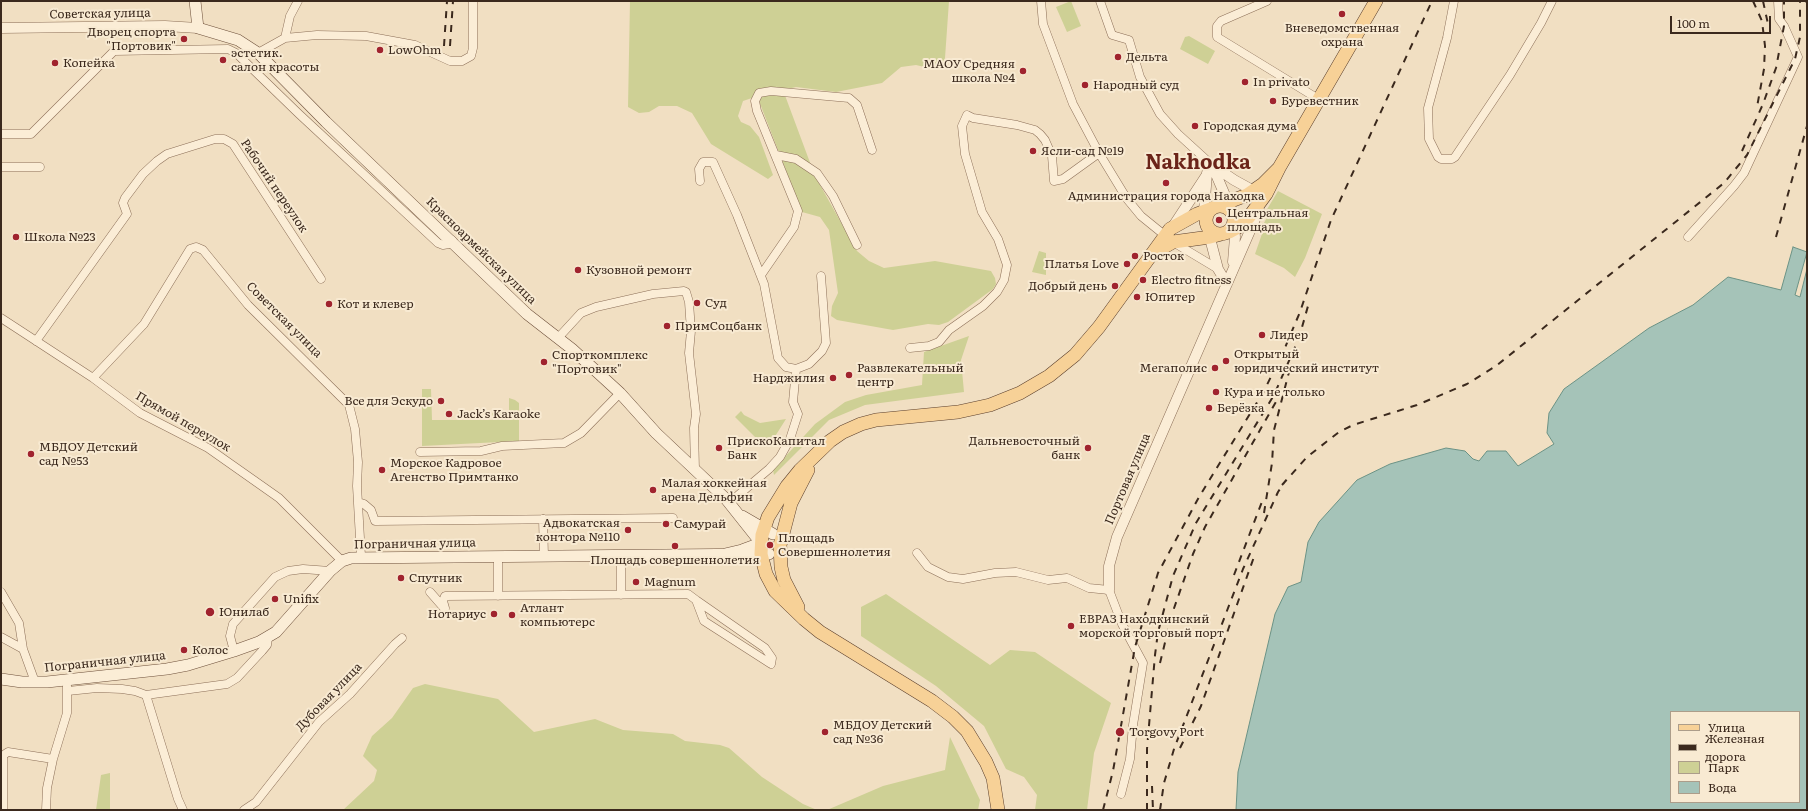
<!DOCTYPE html>
<html>
<head>
<meta charset="utf-8">
<style>
	body { margin:0 }
	#map { position:relative; width:1808px; height:811px; overflow:hidden; background:#f1dfc2; font-family:Literata,serif }
	canvas { display:block }
	.frame { position:absolute; inset:0; border:2px solid #3b291d; pointer-events:none }
	.legend { position:absolute; left:1670px; top:711px; width:130px; height:92px; box-sizing:border-box; background:#f8ead2; border:1px solid #ac9d8a; margin:0; padding:5px 7px; list-style:none; font-size:12px; color:#3b291d }
	.legend li { display:flex; align-items:center; gap:8px; height:20px }
	.legend b { width:20px; border:1px solid #ac9d8a }
	.scale { position:absolute; left:1670px; top:16px; width:101px; height:18px; box-sizing:border-box; border:2px solid #3b291d; border-top:0; padding-left:5px; font-size:12px; line-height:14px; white-space:nowrap; color:#3b291d; -webkit-text-stroke:3px #f8ead2; paint-order:stroke }
</style>
</head>
<body>
<div id="map">
<canvas width="1808" height="811"></canvas>
<div class="frame"></div>
<ul class="legend">
<li><b style="height:5px;background:#f7d197"></b>Улица</li>
<li><b style="height:5px;background:#3b291d"></b>Железная дорога</li>
<li><b style="height:11px;background:#ced095"></b>Парк</li>
<li><b style="height:11px;background:#a5c3b8"></b>Вода</li>
</ul>
<div class="scale">100 m</div>
</div>
<script>
const c = document.querySelector('canvas').getContext('2d');
c.lineJoin = 'round';
function fill(path, color) { c.fillStyle = color; c.fill(path, 'evenodd'); }
const shape = rows => new Path2D(rows.map(r => 'M' + r).join(''));
function stroke(path, color, width, dash) { c.strokeStyle = color; c.lineWidth = width; c.lineCap = dash ? 'butt' : 'round'; c.setLineDash(dash || []); c.stroke(path); }
function drawText(font, color, halo, rows, align = 'center') {
  c.font = font + ' Literata,serif'; c.lineWidth = 4; c.setLineDash([]); c.textBaseline = 'middle'; c.strokeStyle = halo; c.fillStyle = color; for (const [text, x, y, turn = 0] of rows) {
    c.save(); c.translate(x, y); c.rotate((+turn || 0) * Math.PI / 180); c.textAlign = isNaN(turn) ? turn : align; if (halo) c.strokeText(text, 0, 0); c.fillText(text, 0, 0); c.restore();
  }
}
fill(shape([
	[630,1,949,1,945,58,941,66,933,69,916,65,901,67,882,83,836,92,796,87,783,90,815,176,857,251,869,261,884,268,935,261,991,271,995,278,996,284,993,289,948,322,939,325,928,324,893,330,837,320,831,316,832,306,838,293,829,230,820,217,802,212,759,101,752,98,743,101,738,116,741,122,750,126,759,137,773,175,768,179,711,144,692,113,677,106,659,106,649,112,639,113,628,107],
	[1071,1,1081,26,1067,32,1056,7],
	[1189,36,1215,51,1208,64,1180,49,1185,37],
	[1278,191,1322,214,1305,258,1295,277,1284,268,1255,254,1263,231,1262,223,1264,223,1269,213,1266,211],
	[1039,251,1046,253,1046,275,1032,272],
	[969,336,961,360,964,392,865,405,829,420,774,475,773,470,815,424,845,402,866,395,922,385,924,352],
	[422,389,431,389,432,420,492,420,492,413,509,412,509,398,515,400,519,403,519,441,422,446],
	[741,411,744,415,760,423,786,419,774,438,763,445,735,417],
	[886,594,990,665,1010,650,1035,652,1111,703,1094,753,1087,810,1035,810,1037,795,1024,777,1006,769,984,726,936,686,861,636,861,607],
	[425,684,498,699,534,732,595,719,623,730,673,734,685,741,720,745,729,748,762,777,803,804,817,810,343,810,374,781,377,770,363,756,372,736,392,718,413,688],
	[950,737,980,800,978,810,827,810,883,786,945,770],
	[110,773,110,810,96,810,101,775]
]), '#ced095');
const water = shape([
	[1793,247,1807,252,1795,295,1800,297,1807,269,1807,810,1236,810,1238,772,1275,614,1288,587,1301,582,1308,542,1319,522,1357,480,1390,464,1446,448,1465,451,1473,459,1479,461,1487,451,1506,451,1518,466,1554,444,1547,433,1549,413,1564,389,1649,328,1693,305,1728,277,1781,290,1793,247],
	[1671,712,1799,712,1799,802,1671,802,1671,712]
]);
fill(water, '#a5c3b8');
stroke(water, '#6b9285', 1);
const minor = shape([
	[1041,1,1043,24,1073,104,1099,153,1127,199,1141,216,1173,242,1218,269],
	[1100,1,1112,35,1129,40,1140,77,1160,114,1178,134,1212,165],
	[1267,1,1221,21,1217,26,1217,37,1320,100],
	[1454,1,1447,38,1428,108,1429,139,1438,157,1441,159,1452,159,1455,157,1510,75,1541,23,1552,1],
	[285,38,290,16,298,1],
	[258,53,285,38,317,35,366,36,415,45,450,61,462,61,471,56,473,48,473,1],
	[1,134,31,134,114,51,228,49,236,53,299,114,438,243,443,245,449,244,452,240],
	[776,155,796,159,817,173,833,196,857,245],
	[1,167,40,167],
	[700,181,699,169,703,162,713,162,737,215,764,284,778,358,786,367,796,369],
	[1688,237,1734,186,1744,173,1798,57,1784,26,1779,19,1778,1],
	[761,275,794,227,798,211,757,111,755,101,759,93,771,91,849,98,857,105,872,150],
	[1,318,93,378,140,413,208,448,279,498,342,561],
	[558,338,581,313,596,307,653,294,684,291,686,292,689,302,691,331,689,353,696,414,694,428,695,470],
	[36,341,127,214,123,203,125,198,143,174,157,161,167,154,215,139,224,139,233,144,321,279],
	[910,348,929,346,939,342,949,330,983,306,997,292,1004,280,1007,265,998,239,982,212,965,154,962,126,967,115,973,118,1017,125,1035,130,1040,134,1045,140,1052,156,1054,181,1063,179,1099,153],
	[796,369,809,364,822,351,826,343,821,276],
	[93,378,144,324,190,249,196,247,203,250,248,305,349,405,355,429,358,462,357,486,361,556],
	[420,452,481,451,502,446,564,443,581,433,620,393],
	[358,502,364,504,371,510,375,521,673,518],
	[729,503,769,469,780,457,790,439,798,414,793,402,796,369],
	[543,519,544,556],
	[917,553,928,567,948,577,963,579,995,573,1016,572,1048,580,1067,578,1089,588,1109,590,1122,624,1143,663,1133,725,1130,759,1121,794],
	[498,556,498,596],
	[621,556,621,595],
	[1,592,19,623,23,649,35,682],
	[430,592,444,608],
	[445,608,443,601,445,596,688,594,696,600,765,648,772,658,771,664,704,621,696,600],
	[1,637,23,649],
	[234,651,230,636,233,624,275,577,288,571,303,569,330,571],
	[68,691,97,688,122,689,135,691,146,695,178,799,183,810],
	[146,695,227,684,237,678,262,651,267,645,268,638],
	[3,810,3,756,5,754,8,752,53,759],
	[46,810,47,788,53,759,67,713,67,686],
	[244,810,256,802,319,722,350,694,395,644,402,638]
]);
const tertiary = shape([
	[1,28,165,26,198,28],
	[1212,165,1233,214,1235,237,1233,262],
	[1212,165,1234,180,1254,191],
	[1207,173,1204,211,1206,223,1218,269,1227,284],
	[1172,228,1206,176],
	[1109,590,1109,566,1117,537,1259,210]
]);
const secondary = shape([
	[195,1,198,28,238,40,258,53,326,122,527,314,572,349,620,393,656,433,726,499,761,543,742,550,725,554],
	[742,516,773,534],
	[1,679,22,682,47,682,167,669,188,665,234,651,259,642,276,632,330,571,342,561,351,558,769,554]
]);
const primary = shape([
	'1206 220a14 14 0 1 1 28 0a14 14 0 1 1-28 0Z',
	[1157,251,1173,242,1210,237,1229,232,1240,226,1249,217,1266,194,1279,168,1376,1],
	[798,607,784,580,781,567,780,545,791,503,808,470],
	[998,810,993,778,986,762,967,731,953,717,932,701,820,632,804,619,775,591,766,574,761,554,762,535,768,517,787,486,800,470,830,441,843,432,861,424,876,420,958,412,990,405,1020,393,1049,376,1075,355,1099,327,1170,229,1197,214,1247,195,1263,184,1279,168]
]);
stroke(minor, '#8c6f58', 9);
stroke(tertiary, '#8c6f58', 11);
stroke(secondary, '#6e503b', 12);
stroke(primary, '#5a3e2c', 14);
stroke(minor, '#fbedd6', 8);
stroke(tertiary, '#fbedd6', 10);
stroke(secondary, '#fbedd6', 11);
stroke(primary, '#f7d197', 13);
stroke(shape([
	[1753,1,1762,21,1765,46,1764,69,1757,107],
	[1763,1,1768,24],
	[1806,1,1807,3],
	[444,46,447,1],
	[450,46,453,1],
	[1742,151,1763,104,1776,68,1784,26,1784,1],
	[1776,237,1807,126],
	[1282,485,1307,457,1339,432,1353,425,1417,405,1467,384,1496,366,1724,183,1747,155,1795,59,1800,37,1800,1],
	[1264,513,1272,463,1274,430,1289,372],
	[1234,575,1263,499],
	[1160,663,1172,614,1193,554,1205,527,1277,400],
	[1180,748,1201,706,1255,554],
	[1152,786,1153,810],
	[1103,810,1113,771,1135,647,1158,573,1199,497,1264,391,1284,350,1300,312,1331,220,1432,1],
	[1147,810,1147,749,1155,655,1158,632,1173,576,1196,523,1274,395,1299,338,1308,306],
	[1160,810,1164,783,1174,749,1243,569,1278,492,1286,480]
]), '#3b291d', 2, [7, 7]);
for (const [x, y, r, color] of [
	[1342,14,4,"#a0232e"],
	[184,39,4,"#a0232e"],
	[380,50,4,"#a0232e"],
	[1118,57,4,"#a0232e"],
	[223,60,4,"#a0232e"],
	[55,63,4,"#a0232e"],
	[1023,71,4,"#a0232e"],
	[1245,82,4,"#a0232e"],
	[1085,85,4,"#a0232e"],
	[1273,101,4,"#a0232e"],
	[1195,126,4,"#a0232e"],
	[1033,151,4,"#a0232e"],
	[1166,183,4,"#a0232e"],
	[1219,220,4,"#a0232e"],
	[16,237,4,"#a0232e"],
	[1135,256,4,"#a0232e"],
	[1127,264,4,"#a0232e"],
	[578,270,4,"#a0232e"],
	[1143,280,4,"#a0232e"],
	[1115,286,4,"#a0232e"],
	[1137,297,4,"#a0232e"],
	[697,303,4,"#a0232e"],
	[329,304,4,"#a0232e"],
	[667,326,4,"#a0232e"],
	[1262,335,4,"#a0232e"],
	[1226,361,4,"#a0232e"],
	[544,362,4,"#a0232e"],
	[1215,368,4,"#a0232e"],
	[849,375,4,"#a0232e"],
	[833,378,4,"#a0232e"],
	[1216,392,4,"#a0232e"],
	[441,401,4,"#a0232e"],
	[1209,408,4,"#a0232e"],
	[449,414,4,"#a0232e"],
	[719,448,4,"#a0232e"],
	[1088,448,4,"#a0232e"],
	[31,454,4,"#a0232e"],
	[382,470,4,"#a0232e"],
	[653,490,4,"#a0232e"],
	[666,524,4,"#a0232e"],
	[628,530,4,"#a0232e"],
	[770,545,4,"#a0232e"],
	[675,546,4,"#a0232e"],
	[401,578,4,"#a0232e"],
	[636,582,4,"#a0232e"],
	[275,599,4,"#a0232e"],
	[210,612,5,"#a0232e"],
	[494,614,4,"#a0232e"],
	[512,615,4,"#a0232e"],
	[1071,626,4,"#a0232e"],
	[184,650,4,"#a0232e"],
	[825,732,4,"#a0232e"],
	[1120,732,5,"#a0232e"]
]) { const dot = new Path2D(); dot.arc(x, y, r, 0, 2 * Math.PI); c.fillStyle = color; c.fill(dot); stroke(dot, '#f8ead2', 1.5); }
drawText('12px', '#3b291d', '#f8ead2', [
	["Советская улица",100,14,-1],
	["Рабочий переулок",274,186,56],
	["Красноармейская улица",481,251,44],
	["Советская улица",284,320,45],
	["Прямой переулок",183,422,30],
	["Портовая улица",1128,479,-67],
	["Пограничная улица",415,544,-1],
	["Пограничная улица",105,662,-6],
	["Дубовая улица",329,697,-46]
]);
drawText('12px', '#3b291d', '#f8ead2', [
	["Вневедомственная",1342,28,"center"],
	["охрана",1342,42,"center"],
	["Дворец спорта",176,32,"right"],
	["\"Портовик\"",176,46,"right"],
	["LowOhm",388,50],
	["эстетик.",231,53],
	["салон красоты",231,67],
	["Дельта",1126,57],
	["Копейка",63,63],
	["МАОУ Средняя",1015,64,"right"],
	["школа №4",1015,78,"right"],
	["In privato",1253,82],
	["Народный суд",1093,85],
	["Буревестник",1281,101],
	["Городская дума",1203,126],
	["Ясли-сад №19",1041,151],
	["Администрация города Находка",1166,196,"center"],
	["Центральная",1227,213],
	["площадь",1227,227],
	["Школа №23",24,237],
	["Росток",1143,256],
	["Платья Love",1119,264,"right"],
	["Кузовной ремонт",586,270],
	["Electro fitness",1151,280],
	["Добрый день",1107,286,"right"],
	["Юпитер",1145,297],
	["Суд",705,303],
	["Кот и клевер",337,304],
	["ПримСоцбанк",675,326],
	["Лидер",1270,335],
	["Открытый",1234,354],
	["юридический институт",1234,368],
	["Спорткомплекс",552,355],
	["\"Портовик\"",552,369],
	["Развлекательный",857,368],
	["центр",857,382],
	["Мегаполис",1207,368,"right"],
	["Нарджилия",825,378,"right"],
	["Кура и не только",1224,392],
	["Все для Эскудо",433,401,"right"],
	["Берёзка",1217,408],
	["Jack’s Karaoke",457,414],
	["ПрискоКапитал",727,441],
	["Банк",727,455],
	["Дальневосточный",1080,441,"right"],
	["банк",1080,455,"right"],
	["МБДОУ Детский",39,447],
	["сад №53",39,461],
	["Морское Кадровое",390,463],
	["Агенство Примтанко",390,477],
	["Малая хоккейная",661,483],
	["арена Дельфин",661,497],
	["Адвокатская",620,523,"right"],
	["контора №110",620,537,"right"],
	["Самурай",674,524],
	["Площадь",778,538],
	["Совершеннолетия",778,552],
	["Площадь совершеннолетия",675,560,"center"],
	["Спутник",409,578],
	["Magnum",644,582],
	["Unifix",283,599],
	["Атлант",520,608],
	["компьютерс",520,622],
	["Юнилаб",219,612],
	["Нотариус",486,614,"right"],
	["ЕВРАЗ Находкинский",1079,619],
	["морской торговый порт",1079,633],
	["Колос",192,650],
	["МБДОУ Детский",833,725],
	["сад №36",833,739],
	["Torgovy Port",1129,732]
], 'left');
drawText('bold 20px', '#6b2419', '#f8ead2', [
	["Nakhodka",1198,163]
]);
</script>
</body>
</html>
